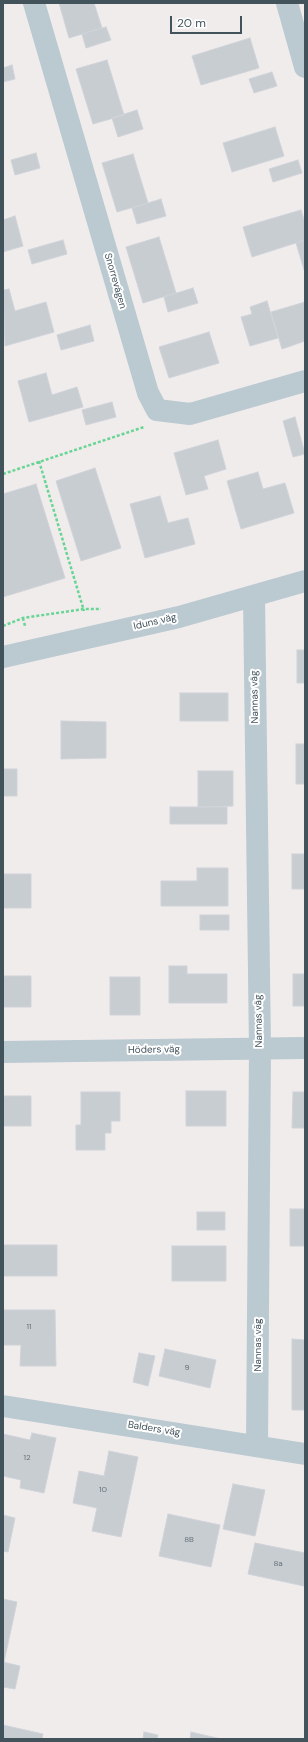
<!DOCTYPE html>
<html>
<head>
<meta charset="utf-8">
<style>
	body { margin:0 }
	#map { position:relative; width:308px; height:1742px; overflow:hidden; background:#f0ecec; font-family:"DM Sans",sans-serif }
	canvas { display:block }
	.frame { position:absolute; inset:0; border:4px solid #43535c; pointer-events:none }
	.scale { position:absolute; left:170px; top:16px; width:72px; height:18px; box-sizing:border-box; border:2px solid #43535c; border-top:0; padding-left:5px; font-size:12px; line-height:14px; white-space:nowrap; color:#43535c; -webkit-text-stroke:3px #fff; paint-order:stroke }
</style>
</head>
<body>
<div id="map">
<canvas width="308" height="1742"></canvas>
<div class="frame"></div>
<div class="scale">20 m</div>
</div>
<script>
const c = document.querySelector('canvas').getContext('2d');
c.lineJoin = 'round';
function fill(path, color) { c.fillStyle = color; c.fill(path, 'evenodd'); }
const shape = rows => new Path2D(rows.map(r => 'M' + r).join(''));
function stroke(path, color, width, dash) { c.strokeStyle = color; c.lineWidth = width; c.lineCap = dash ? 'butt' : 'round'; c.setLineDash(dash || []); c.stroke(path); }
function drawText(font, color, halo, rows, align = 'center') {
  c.font = font + ' "DM Sans",sans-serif'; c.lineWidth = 4; c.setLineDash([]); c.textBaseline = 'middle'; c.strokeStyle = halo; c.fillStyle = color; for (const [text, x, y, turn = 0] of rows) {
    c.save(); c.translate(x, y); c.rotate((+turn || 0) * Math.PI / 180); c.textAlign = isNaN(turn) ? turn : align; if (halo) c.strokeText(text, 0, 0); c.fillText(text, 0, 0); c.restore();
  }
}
const building = shape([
	[59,3,94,3,102,28,69,38,59,3],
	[106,27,111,40,86,48,82,34,106,27],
	[250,38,259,68,201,85,192,56,250,38],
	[107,60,124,115,93,124,76,69,107,60],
	[12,65,15,79,3,82,3,68,12,65],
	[272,72,277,86,254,93,249,79,272,72],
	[137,110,143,129,118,137,112,118,137,110],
	[275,127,284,156,232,172,223,143,275,127],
	[36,153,40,168,15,175,11,160,36,153],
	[133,154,148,203,117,212,102,163,133,154],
	[298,160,302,173,273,182,269,169,298,160],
	[161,199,166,216,137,224,132,208,161,199],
	[301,210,305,223,305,240,252,257,243,227,301,210],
	[15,216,23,246,3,252,3,220,15,216],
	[159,237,176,293,143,303,126,247,159,237],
	[63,240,67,254,32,264,28,250,63,240],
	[305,240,305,269,304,270,296,243,305,240],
	[193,288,198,303,168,312,164,297,193,288],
	[9,289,15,311,46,302,54,332,5,346,3,290,9,289],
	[267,301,278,338,250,346,241,317,252,314,250,307,267,301],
	[305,302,305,341,282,349,271,312,305,302],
	[90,325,94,341,61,350,57,335,90,325],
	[209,332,219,363,169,378,159,347,209,332],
	[46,373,52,395,77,387,83,407,29,422,18,381,46,373],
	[112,402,116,417,86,425,82,410,112,402],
	[295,417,305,454,293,457,283,421,295,417],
	[218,440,226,469,204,476,208,489,186,495,174,453,218,440],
	[95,468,121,548,81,561,56,481,95,468],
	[258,472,263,489,285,483,294,513,241,529,227,481,258,472],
	[36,484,65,578,3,597,3,494,36,484],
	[160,496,168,523,188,518,195,544,145,558,130,504,160,496],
	[297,650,305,650,305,683,297,683,297,650],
	[180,693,228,693,228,721,180,721,180,693],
	[61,721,106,722,106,758,61,759,61,721],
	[296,744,305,744,305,784,296,784,296,744],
	[3,769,17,769,17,796,3,796,3,769],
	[198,771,233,771,233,806,198,807,198,771],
	[170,807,227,807,227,824,170,824,170,807],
	[292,854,305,854,305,889,292,889,292,854],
	[197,868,228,868,228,906,161,906,161,881,197,881,197,868],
	[3,874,31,874,31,908,3,908,3,874],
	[200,915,229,915,229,930,200,930,200,915],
	[169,966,187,966,187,974,227,974,227,1003,169,1003,169,966],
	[293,974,305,974,305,1006,293,1006,293,974],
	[3,976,31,976,31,1007,3,1007,3,976],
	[110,977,140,977,140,1015,110,1015,110,977],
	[186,1091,226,1091,226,1126,186,1126,186,1091],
	[81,1092,120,1092,120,1121,111,1121,111,1133,105,1133,105,1150,76,1150,76,1125,81,1125,81,1092],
	[293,1092,305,1092,305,1128,292,1128,293,1092],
	[3,1096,31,1096,31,1126,3,1126,3,1096],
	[290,1209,305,1209,305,1246,290,1246,290,1209],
	[197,1212,225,1212,225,1230,197,1230,197,1212],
	[3,1245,57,1245,57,1276,3,1276,3,1245],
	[172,1246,226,1246,226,1281,172,1281,172,1246],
	[3,1310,55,1310,56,1366,20,1366,21,1345,3,1345,3,1310],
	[292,1339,305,1340,305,1410,292,1410,292,1339],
	[165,1349,216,1360,210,1388,159,1376,165,1349],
	[139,1353,155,1356,148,1386,133,1382,139,1353],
	[32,1433,56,1438,44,1493,20,1488,21,1480,3,1476,3,1434,30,1440,32,1433],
	[109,1451,138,1457,121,1537,92,1531,97,1508,73,1503,79,1471,104,1476,109,1451],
	[233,1484,265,1490,255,1536,223,1529,233,1484],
	[168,1514,220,1525,211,1567,159,1556,168,1514],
	[3,1515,15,1518,8,1552,3,1551,3,1515],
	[255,1543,305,1553,304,1586,248,1574,255,1543],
	[3,1599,17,1602,4,1662,3,1662,3,1599],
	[3,1662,20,1666,15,1689,3,1687,3,1662],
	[3,1725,43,1734,42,1739,3,1739,3,1725],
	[144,1732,158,1735,157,1739,143,1739,144,1732],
	[191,1732,221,1739,190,1739,191,1732]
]);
fill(building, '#c8cdd2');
stroke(building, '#cfd3d9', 1);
stroke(shape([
	[39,461,84,611],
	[3,474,144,427],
	[23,618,25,626],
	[3,626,23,618,84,609,101,609]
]), '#68d594', 2.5, [3, 2]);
stroke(shape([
	[34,3,148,393,157,410,190,414,305,381],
	[287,3,305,67],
	[254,597,260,1048,257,1445],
	[3,1052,305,1048],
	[3,1406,305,1454]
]), '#bbc9d1', 22);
stroke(shape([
	[3,657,179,617,305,581]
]), '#bbc9d1', 22);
drawText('8px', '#64727a', null, [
	["11",29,1327],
	["9",187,1368],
	["12",27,1458],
	["10",103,1490],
	["8B",189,1540],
	["8a",278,1564]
]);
drawText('10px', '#43535c', '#fff', [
	["Snorrevägen",115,281,74],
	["Iduns väg",155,622,-13],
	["Nannas väg",255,697,-91],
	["Nannas väg",259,1021,-91],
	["Höders väg",154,1050,-1],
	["Nannas väg",258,1345,-90],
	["Balders väg",154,1429,9]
]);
</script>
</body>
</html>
